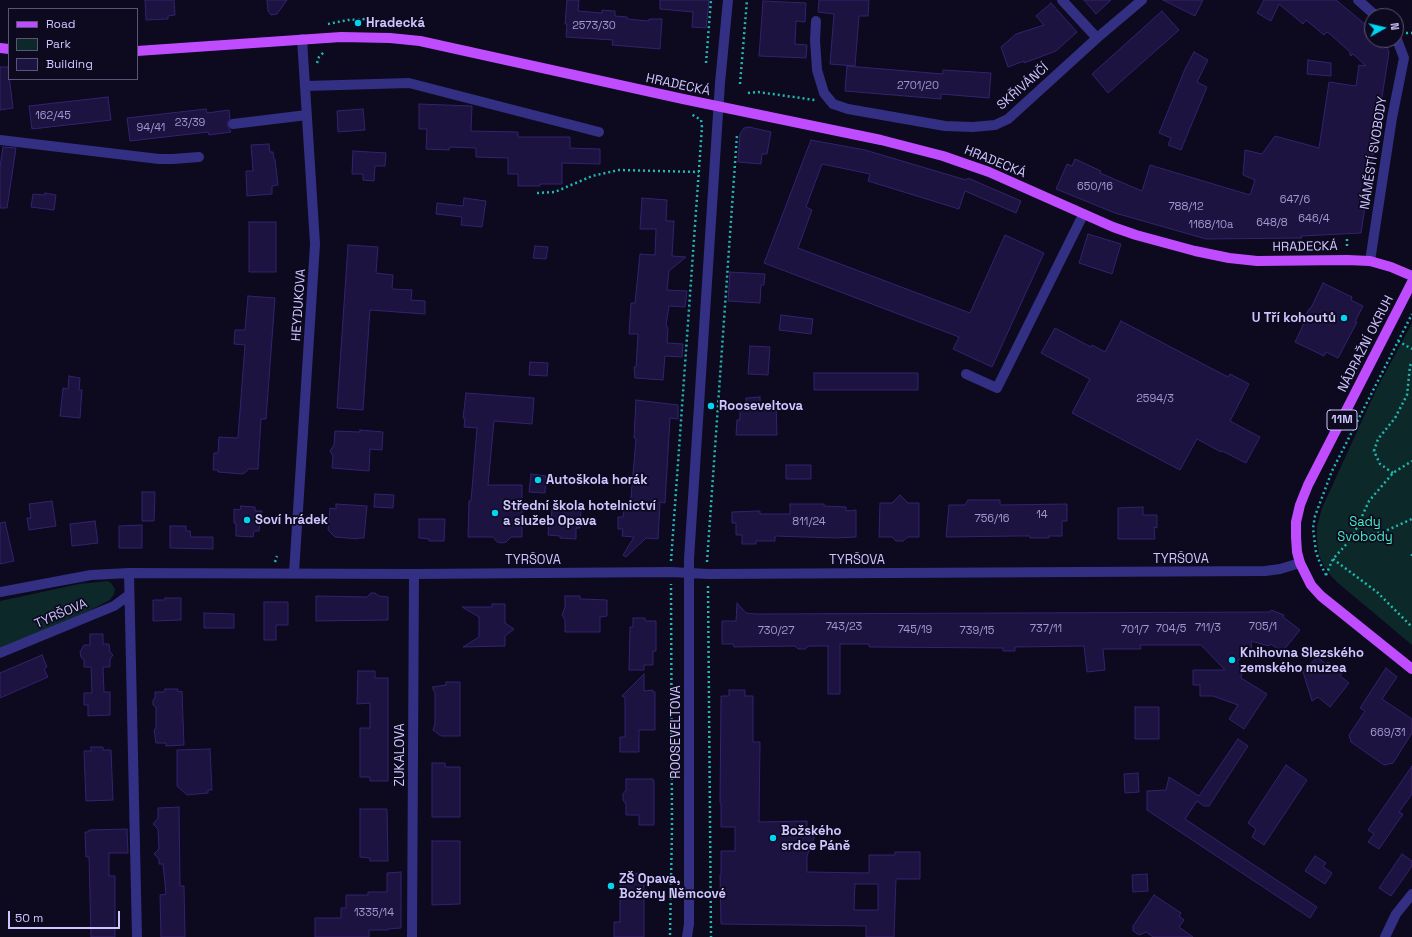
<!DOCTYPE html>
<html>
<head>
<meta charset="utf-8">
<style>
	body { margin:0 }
	#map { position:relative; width:1412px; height:937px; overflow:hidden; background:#0d091e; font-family:"Space Grotesk",sans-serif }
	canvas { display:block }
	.legend { position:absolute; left:8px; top:8px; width:130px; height:72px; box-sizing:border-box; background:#0d091e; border:1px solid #5a5578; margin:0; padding:5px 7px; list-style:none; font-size:12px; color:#cdc6ff }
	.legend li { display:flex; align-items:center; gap:8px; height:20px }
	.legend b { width:20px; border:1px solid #5a5578 }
	.north { position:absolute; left:1364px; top:8px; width:40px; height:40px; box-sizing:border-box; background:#0d091e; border:1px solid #5a5578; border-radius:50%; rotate:82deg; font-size:11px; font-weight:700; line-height:16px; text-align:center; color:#cdc6ff }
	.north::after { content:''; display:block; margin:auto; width:14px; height:18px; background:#00d5f1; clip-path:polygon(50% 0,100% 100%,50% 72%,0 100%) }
	.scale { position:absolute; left:8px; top:911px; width:112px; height:18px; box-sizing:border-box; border:2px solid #cdc6ff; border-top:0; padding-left:5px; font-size:12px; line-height:14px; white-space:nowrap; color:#cdc6ff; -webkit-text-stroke:3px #0d091e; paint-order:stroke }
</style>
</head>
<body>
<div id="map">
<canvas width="1412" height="937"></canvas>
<ul class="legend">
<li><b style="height:5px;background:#bf4dff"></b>Road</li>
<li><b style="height:11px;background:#0c2828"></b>Park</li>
<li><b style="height:11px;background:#1d1340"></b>Building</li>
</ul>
<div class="north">N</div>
<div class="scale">50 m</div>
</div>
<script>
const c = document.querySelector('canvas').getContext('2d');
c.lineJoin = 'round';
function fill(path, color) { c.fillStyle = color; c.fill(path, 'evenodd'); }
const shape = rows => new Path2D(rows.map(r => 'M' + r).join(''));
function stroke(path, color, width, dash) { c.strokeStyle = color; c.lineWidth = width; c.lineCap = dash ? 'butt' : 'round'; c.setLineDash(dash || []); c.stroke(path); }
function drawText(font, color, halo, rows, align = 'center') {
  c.font = font + ' "Space Grotesk",sans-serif'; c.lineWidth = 3.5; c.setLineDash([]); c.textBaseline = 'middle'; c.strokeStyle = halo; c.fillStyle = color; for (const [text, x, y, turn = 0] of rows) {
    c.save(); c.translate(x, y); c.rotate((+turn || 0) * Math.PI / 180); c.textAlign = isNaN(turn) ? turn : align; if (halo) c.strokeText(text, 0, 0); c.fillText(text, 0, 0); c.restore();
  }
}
fill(shape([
	[1412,323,1412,645,1338,583,1331,576,1324,566,1319,555,1317,541,1317,526,1322,508,1376,390],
	[108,581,111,583,115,589,114,594,110,600,79,616,0,649,0,601,79,584]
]), '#0c2828');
const building = shape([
	[145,0,174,0,175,15,168,16,168,19,146,20,145,0],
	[267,0,287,0,277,14,271,15,268,11,267,0],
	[567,0,579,0,578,11,602,13,602,10,615,11,615,16,627,17,627,19,649,21,649,19,662,19,660,49,612,45,613,40,566,37,567,24,565,24,567,0],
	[660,0,709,0,706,28,692,27,693,12,660,9,660,0],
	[819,0,869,0,868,16,859,16,855,66,830,64,834,14,818,12,819,0],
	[1084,0,1111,0,1096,14,1084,0],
	[1163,0,1203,0,1195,16,1163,0],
	[1264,0,1336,0,1372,30,1372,40,1382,40,1386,44,1389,52,1361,233,1301,236,1302,238,1206,239,1115,213,1056,189,1067,164,1072,166,1075,159,1101,171,1100,173,1142,191,1150,165,1250,195,1255,180,1243,175,1245,150,1262,154,1275,136,1319,148,1329,82,1356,86,1359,65,1366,66,1353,54,1351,56,1350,55,1350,52,1330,34,1327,32,1324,35,1306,20,1303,24,1279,4,1271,21,1257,13,1264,0],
	[763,1,806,3,805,22,796,21,795,44,807,45,806,58,759,56,763,1],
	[1051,3,1077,32,1056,51,1024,63,1024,61,1008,67,1001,47,1016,34,1044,25,1036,16,1051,3],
	[1162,11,1179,30,1108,93,1092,74,1162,11],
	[1194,52,1208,60,1197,82,1207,87,1181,150,1168,145,1171,138,1159,133,1185,69,1194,52],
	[1308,60,1331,63,1331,76,1307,74,1308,60],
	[847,66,943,74,943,70,991,73,989,98,941,94,941,99,845,91,847,66],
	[0,67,8,67,13,108,0,110,0,67],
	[108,97,111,120,32,129,29,106,108,97],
	[419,104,472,106,471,131,518,132,518,137,570,137,570,148,600,149,600,164,562,163,562,184,540,184,540,186,518,186,518,174,508,174,508,158,476,157,476,148,450,147,449,150,426,149,427,129,419,129,419,104],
	[206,109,207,113,229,110,230,118,227,124,231,132,209,135,208,132,130,141,127,118,206,109],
	[363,109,365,130,338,132,337,111,363,109],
	[749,127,771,132,767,154,762,154,761,164,738,162,740,134,744,128,749,127],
	[811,140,865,150,966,180,968,178,1021,201,1016,213,965,191,959,209,868,181,870,174,822,164,806,207,812,210,798,248,970,313,1005,235,1044,253,992,367,953,349,959,337,764,263,811,140],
	[269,144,270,152,273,152,274,159,275,159,278,185,272,186,272,194,247,196,246,171,253,171,251,145,269,144],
	[3,147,16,148,7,208,0,208,0,167,3,147],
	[353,151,386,153,385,166,375,166,374,181,363,180,363,174,352,174,353,151],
	[45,193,56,195,54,210,31,207,33,194,45,195,45,193],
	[464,198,486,201,482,227,461,225,462,217,436,214,437,203,463,206,464,198],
	[642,198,667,200,666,221,674,221,672,256,686,257,669,271,667,290,687,291,685,307,669,306,666,325,668,328,667,343,683,344,682,357,665,356,663,380,635,378,634,367,636,367,638,334,629,334,631,303,635,303,640,254,655,255,656,229,640,229,642,198],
	[249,222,276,222,276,272,249,272,249,222],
	[1088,234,1121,244,1112,274,1079,263,1088,234],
	[348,245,378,247,376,273,393,275,392,289,412,290,411,300,425,301,425,314,370,310,363,410,337,408,348,245],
	[535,246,548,247,546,259,533,258,535,246],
	[730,272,765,274,764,285,761,285,760,303,728,301,730,272],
	[1323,283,1352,297,1351,300,1363,306,1355,322,1357,322,1338,358,1326,352,1324,356,1295,342,1307,317,1306,315,1309,309,1311,308,1323,283],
	[248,296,275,298,266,419,261,419,258,469,249,469,243,474,218,472,218,470,213,470,214,453,218,453,219,437,237,438,238,437,245,345,234,344,235,330,245,330,248,296],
	[781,315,813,319,811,334,779,330,781,315],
	[1121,321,1228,377,1230,374,1249,384,1230,421,1260,437,1246,463,1222,451,1221,452,1197,439,1180,470,1072,413,1090,379,1041,353,1055,328,1091,347,1092,345,1105,352,1121,321],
	[750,346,770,347,768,375,748,374,750,346],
	[530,362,548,363,547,376,529,375,530,362],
	[814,373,918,373,918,390,814,390,814,373],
	[69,376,80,378,79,390,82,390,80,418,60,416,63,388,68,389,69,376],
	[466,393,534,398,532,424,494,421,488,485,522,485,522,537,511,537,506,542,502,543,497,542,493,537,468,537,469,501,471,501,477,428,464,427,465,418,463,418,466,393],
	[760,397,760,403,776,402,777,435,736,435,737,420,740,420,740,407,746,407,746,398,760,397],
	[636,400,678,405,678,419,670,418,665,503,660,502,658,539,646,538,626,557,623,555,634,537,622,536,623,529,618,529,618,517,623,517,624,509,630,509,636,439,634,438,636,400],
	[360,430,383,432,382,450,370,449,369,471,332,468,333,456,330,451,334,445,335,431,360,432,360,430],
	[786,465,811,465,811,479,786,479,786,465],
	[531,474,546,476,545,493,529,492,531,474],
	[142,492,155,492,154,521,142,521,142,492],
	[375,494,394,495,393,508,374,507,375,494],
	[900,495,908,503,919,503,919,537,908,537,903,541,896,541,892,537,879,537,880,503,892,503,900,495],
	[968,500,1000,500,1000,505,1067,504,1067,521,1062,521,1062,536,1049,536,1049,538,1030,538,1030,536,1017,536,946,537,949,505,965,505,968,500],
	[52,501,56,526,29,530,27,518,31,518,29,504,52,501],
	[336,504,367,506,364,538,358,538,358,539,335,537,328,530,330,508,336,509,336,504],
	[790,504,824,504,824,506,846,507,846,511,856,510,856,537,835,538,775,536,775,541,756,541,756,544,742,544,742,535,736,535,736,523,732,523,732,512,758,511,760,511,760,514,790,514,790,504],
	[241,506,255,507,255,511,262,511,259,531,254,531,253,537,236,536,236,523,234,523,234,509,240,510,241,506],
	[1143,507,1143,515,1157,515,1157,528,1154,527,1155,539,1118,539,1118,508,1143,507],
	[552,510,581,511,580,528,576,528,576,539,560,538,560,536,548,535,549,522,551,522,552,510],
	[419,519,445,519,444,541,429,541,429,539,419,538,419,519],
	[95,521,98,543,72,546,70,524,95,521],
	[5,522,14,561,0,564,0,523,5,522],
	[142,525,142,548,119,548,119,526,142,525],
	[170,526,186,526,186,531,190,531,191,537,213,537,213,549,170,548,170,526],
	[371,593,375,593,379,596,388,597,388,620,316,621,316,596,367,597,371,593],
	[565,596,580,596,580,599,607,600,607,616,600,617,600,632,565,632,565,620,562,615,565,607,565,596],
	[165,598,181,598,181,620,153,621,153,600,165,600,165,598],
	[264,602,288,602,288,625,276,625,276,640,264,640,264,602],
	[737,603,746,613,756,614,1270,612,1271,610,1284,615,1283,617,1300,630,1282,652,1271,644,1269,646,1251,641,1252,651,1237,661,1242,669,1241,678,1267,694,1244,729,1229,719,1238,705,1213,696,1200,696,1200,685,1193,685,1193,670,1225,670,1201,645,1140,645,1141,649,1103,649,1105,670,1087,672,1084,646,1015,647,1015,651,1003,651,1003,648,869,647,869,644,840,644,840,694,828,694,828,646,809,646,805,649,798,649,795,646,734,647,733,644,722,644,722,621,736,621,737,603],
	[492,604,505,604,505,623,514,629,505,636,505,646,463,647,479,637,479,617,462,607,492,607,492,604],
	[204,613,234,614,234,628,204,628,204,613],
	[633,618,645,618,645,621,656,621,656,651,653,651,653,665,644,665,644,670,629,670,630,627,633,627,633,618],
	[90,634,103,634,103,644,109,644,110,652,113,655,110,659,110,667,103,667,104,692,110,692,110,715,88,716,88,705,84,705,84,693,92,693,91,667,84,667,84,660,81,657,80,652,84,645,90,645,90,634],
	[42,655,47,667,44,669,48,677,0,698,0,673,42,655],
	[1317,657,1326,664,1328,662,1342,673,1340,676,1349,683,1330,707,1318,697,1312,701,1303,672,1317,657],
	[1386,668,1397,677,1382,699,1412,719,1412,733,1393,763,1384,765,1351,742,1349,735,1365,711,1360,708,1386,668],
	[358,671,375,671,375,678,388,678,388,781,370,781,370,777,360,777,360,728,370,728,370,703,357,704,358,671],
	[644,674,644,691,653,690,653,692,655,692,655,730,639,730,639,752,620,752,620,737,625,737,625,698,622,696,644,674],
	[446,682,460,682,460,736,441,736,433,730,435,724,435,693,432,687,446,685,446,682],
	[165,689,178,689,178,692,182,691,184,745,166,746,166,743,156,743,154,730,156,728,156,707,153,705,153,700,155,698,155,692,164,692,165,689],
	[729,690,745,690,745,696,753,696,753,742,760,742,759,822,807,821,807,837,816,833,807,856,807,872,869,873,869,855,895,855,895,852,920,852,920,879,896,879,894,937,866,937,866,926,721,924,720,875,721,875,721,851,735,851,735,827,721,827,721,803,720,803,721,696,729,696,729,690],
	[855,884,878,884,878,910,854,910,855,884],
	[1135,707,1159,707,1159,739,1135,739,1135,707],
	[1238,739,1248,746,1209,806,1204,806,1197,801,1185,819,1317,907,1310,918,1147,810,1147,791,1166,790,1169,777,1199,796,1238,739],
	[91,747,103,747,103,750,111,750,113,800,86,801,84,751,91,751,91,747],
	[210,749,212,790,208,790,208,793,187,795,177,786,177,750,210,749],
	[432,763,445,763,445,767,460,767,460,817,432,817,432,763],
	[1286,765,1307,780,1264,845,1252,837,1256,829,1248,823,1286,765],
	[1412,766,1412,794,1399,812,1403,814,1379,849,1368,842,1374,834,1368,830,1412,766],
	[1138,773,1139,792,1125,793,1124,774,1138,773],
	[626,779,653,779,653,781,654,781,654,825,639,825,639,815,626,815,626,804,623,800,623,794,626,790,626,779],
	[179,807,180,886,184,886,185,937,161,937,160,895,166,894,163,864,159,864,159,859,154,854,159,849,158,829,153,824,158,818,158,808,179,807],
	[360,809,387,809,388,861,370,861,370,858,360,857,360,809],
	[127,829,128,853,109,853,109,876,115,876,115,937,91,937,89,857,86,857,85,832,89,832,89,830,127,829],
	[432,841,460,841,460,904,432,905,432,841],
	[1402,854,1412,861,1412,866,1391,896,1379,888,1402,854],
	[1315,856,1326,863,1323,867,1332,873,1325,884,1305,871,1315,856],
	[401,872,401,928,388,929,388,930,369,930,369,937,315,937,315,918,341,918,341,908,346,908,346,895,368,895,368,892,387,892,387,873,401,872],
	[644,873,644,937,614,937,614,922,620,922,620,874,644,873],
	[1147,874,1148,891,1133,892,1132,875,1147,874],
	[1154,895,1181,913,1179,916,1184,920,1179,927,1193,937,1153,937,1146,932,1139,935,1133,931,1133,926,1154,895]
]);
fill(building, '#1d1340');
stroke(building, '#33236f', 1);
stroke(shape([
	[328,24,348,20,366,19,387,21,418,27],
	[1406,33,1412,33],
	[317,63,319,57,325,51],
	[706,63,711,0],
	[740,84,747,0],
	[748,93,758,92,815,100],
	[537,193,555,192,592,176,619,170,699,172],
	[1347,239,1347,249],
	[1398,341,1412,349],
	[1393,473,1380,464,1374,451,1378,439,1395,418,1407,395,1410,366,1412,362],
	[1353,538,1383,532,1412,519],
	[1412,554,1412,558],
	[1333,559,1377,592,1412,627],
	[671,561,702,127,701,120,691,114],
	[275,562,277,556],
	[707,562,737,135],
	[1326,575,1320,563,1316,552,1313,528,1315,516,1332,471,1412,314],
	[1326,575,1333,559,1352,538,1369,501,1393,473,1412,461],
	[708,586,711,937],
	[670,935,672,828,671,584]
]), '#20b9b2', 2.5, [2, 3]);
stroke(shape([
	[1062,0,1097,38],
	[1358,0,1376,16],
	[816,21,815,40,817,70,824,93,833,104,848,109,945,126,973,127,995,125,1008,119,1097,38,1142,0],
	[1396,37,1404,58],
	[306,86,409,83,599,132],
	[233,124,307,115],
	[0,140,159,159,173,159,199,157],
	[1370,261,1392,118,1404,58],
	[966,374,997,388,1083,215],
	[129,573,137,937],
	[294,573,315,244,302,39],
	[0,592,91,575,129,573,414,574,671,572,708,574,1265,571,1280,569,1300,563],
	[0,653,114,606,129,595],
	[412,937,414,574],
	[687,937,689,924,689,559,720,83,728,0],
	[1385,937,1396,914,1412,894]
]), '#332f82', 10);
stroke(shape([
	[0,48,9,49],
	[137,51,341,37,390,38,420,41,683,99,881,140,943,156,989,172,1113,227,1136,235,1195,251,1229,258,1257,261,1347,260,1370,261,1391,267,1412,276],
	[1412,282,1308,485,1300,505,1296,522,1296,537,1297,552,1300,563,1311,585,1321,596,1412,669]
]), '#bf4dff', 10);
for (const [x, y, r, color] of [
	[358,23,4,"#00d5f1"],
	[1344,318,4,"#00d5f1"],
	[711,406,4,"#00d5f1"],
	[538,480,4,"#00d5f1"],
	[495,513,4,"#00d5f1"],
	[247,520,4,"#00d5f1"],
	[1232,660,4,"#00d5f1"],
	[773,838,4,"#00d5f1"],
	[611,886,4,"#00d5f1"]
]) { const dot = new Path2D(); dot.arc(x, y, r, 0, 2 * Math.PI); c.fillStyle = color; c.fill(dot); stroke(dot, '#0d091e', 1.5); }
drawText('11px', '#a199cf', null, [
	["2573/30",594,26],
	["2701/20",918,86],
	["162/45",53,116],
	["23/39",190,123],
	["94/41",151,128],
	["650/16",1095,187],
	["647/6",1295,200],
	["788/12",1186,207],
	["646/4",1314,219],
	["648/8",1272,223],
	["1168/10a",1211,225],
	["2594/3",1155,399],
	["14",1042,515],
	["756/16",992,519],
	["811/24",809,522],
	["743/23",844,627],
	["705/1",1263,627],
	["711/3",1208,628],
	["737/11",1046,629],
	["704/5",1171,629],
	["745/19",915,630],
	["701/7",1135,630],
	["730/27",776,631],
	["739/15",977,631],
	["669/31",1388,733],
	["1335/14",374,913]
]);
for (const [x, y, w] of [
	[1342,420,30]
]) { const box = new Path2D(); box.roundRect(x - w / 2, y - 10, w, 20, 3); c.fillStyle = '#0d091e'; c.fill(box); stroke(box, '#cdc6ff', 1); }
drawText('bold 12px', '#cdc6ff', null, [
	["11M",1342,420]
]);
drawText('bold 13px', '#cdc6ff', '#0d091e', [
	["Hradecká",366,23],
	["U Tří kohoutů",1336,318,"right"],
	["Rooseveltova",719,406],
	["Autoškola horák",546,480],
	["Střední škola hotelnictví",503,506],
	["a služeb Opava",503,521],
	["Soví hrádek",255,520],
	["Knihovna Slezského",1240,653],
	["zemského muzea",1240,668],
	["Božského",781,831],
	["srdce Páně",781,846],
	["ZŠ Opava,",619,879],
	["Boženy Němcové",619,894]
], 'left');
drawText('13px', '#cdc6ff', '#0d091e', [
	["HRADECKÁ",678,85,12],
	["SKŘIVÁNČÍ",1023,87,-41],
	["NÁMĚSTÍ SVOBODY",1374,153,-81],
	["HRADECKÁ",995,162,22],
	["HRADECKÁ",1305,247,-1],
	["HEYDUKOVA",299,305,-86],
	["NÁDRAŽNÍ OKRUH",1366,344,-63],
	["TYRŠOVA",1181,559],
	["TYRŠOVA",533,560],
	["TYRŠOVA",857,560],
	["TYRŠOVA",61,614,-23],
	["ROOSEVELTOVA",676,732,-90],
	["ZUKALOVA",400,755,-90]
]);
drawText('13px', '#46ebc4', '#0d091e', [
	["Sady",1365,522],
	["Svobody",1365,537]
]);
</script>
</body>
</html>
